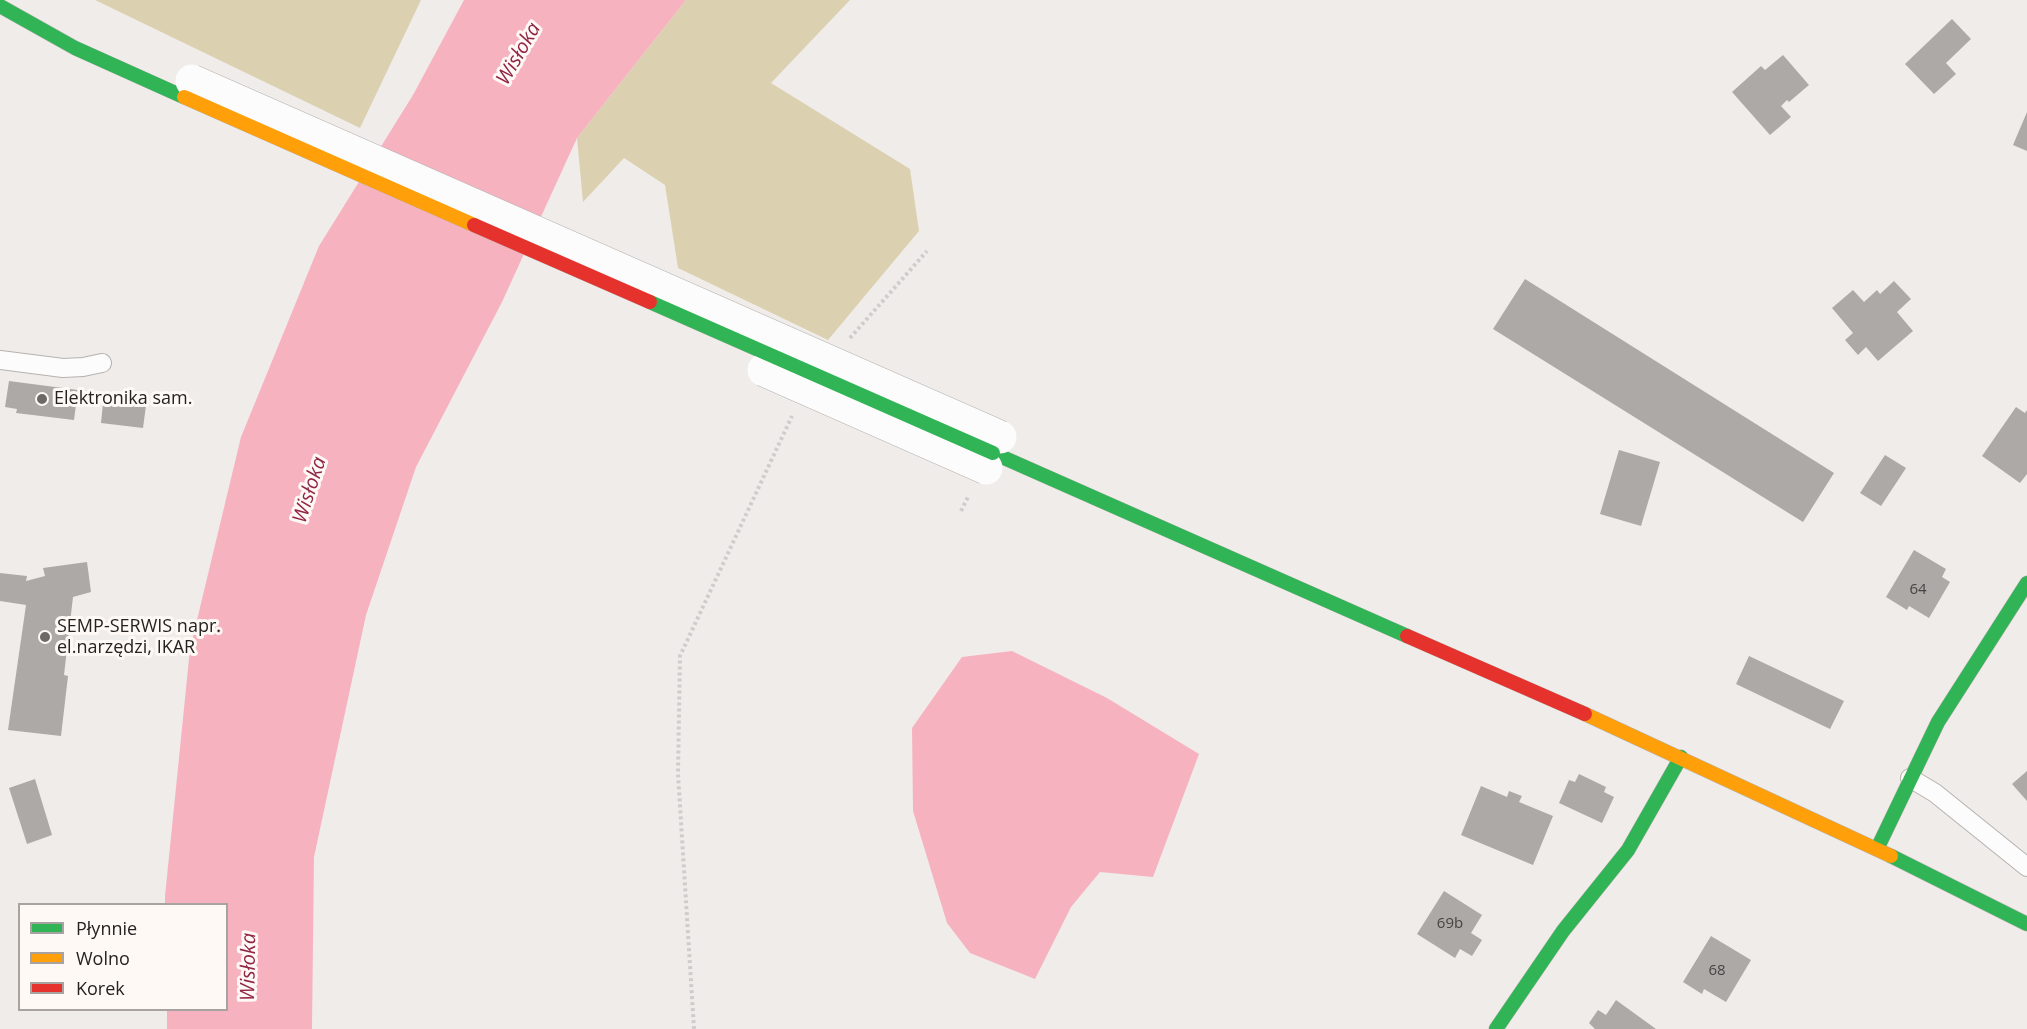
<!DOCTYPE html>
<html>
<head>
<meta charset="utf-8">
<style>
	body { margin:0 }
	#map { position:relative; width:2027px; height:1029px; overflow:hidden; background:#f0ecea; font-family:"Open Sans",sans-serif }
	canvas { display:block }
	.legend { position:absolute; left:18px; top:903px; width:210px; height:108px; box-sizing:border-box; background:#fff9f6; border:2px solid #a8a3a1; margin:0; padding:8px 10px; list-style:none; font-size:18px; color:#252321 }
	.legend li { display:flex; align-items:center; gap:12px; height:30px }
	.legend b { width:30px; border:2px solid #a8a3a1 }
</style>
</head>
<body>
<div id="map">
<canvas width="2027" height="1029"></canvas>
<ul class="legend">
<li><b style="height:8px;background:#30b455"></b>Płynnie</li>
<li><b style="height:8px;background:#ff9f0a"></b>Wolno</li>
<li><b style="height:8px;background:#e5322d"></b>Korek</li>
</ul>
</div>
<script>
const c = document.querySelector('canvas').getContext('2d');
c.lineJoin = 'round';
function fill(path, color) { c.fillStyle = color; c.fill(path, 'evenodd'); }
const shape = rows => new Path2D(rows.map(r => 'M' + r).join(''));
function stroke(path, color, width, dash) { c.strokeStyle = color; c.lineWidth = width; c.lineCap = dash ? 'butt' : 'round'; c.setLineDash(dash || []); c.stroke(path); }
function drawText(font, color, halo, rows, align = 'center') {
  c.font = font + ' "Open Sans",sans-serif'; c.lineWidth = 6; c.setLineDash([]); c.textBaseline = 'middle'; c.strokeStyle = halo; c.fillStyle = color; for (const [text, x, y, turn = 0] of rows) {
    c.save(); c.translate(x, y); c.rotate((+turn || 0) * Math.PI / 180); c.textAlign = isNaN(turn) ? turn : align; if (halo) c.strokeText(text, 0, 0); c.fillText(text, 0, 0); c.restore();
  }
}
fill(shape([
	[95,0,421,0,360,128],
	[686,0,850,0,771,83,910,169,919,231,828,340,678,268,665,185,624,158,583,202,577,138]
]), '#dbd1b1');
fill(shape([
	[464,0,686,0,577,138,502,302,416,467,366,615,314,857,312,1029,167,1029,167,1010,226,1010,226,904,165,904,165,896,190,649,241,437,319,246,413,95],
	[1012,651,1107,698,1199,754,1153,877,1100,872,1071,907,1035,979,970,953,947,923,913,811,912,728,962,657]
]), '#f6b3bf');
fill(shape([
	[1952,19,1971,39,1946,63,1956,74,1934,94,1905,64],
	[1783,55,1809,85,1789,102,1787,100,1781,106,1791,117,1770,135,1732,92,1761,66,1765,70],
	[2027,112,2027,151,2013,145],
	[1525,279,1834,473,1803,522,1493,329],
	[1894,281,1911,299,1897,312,1913,331,1878,361,1866,347,1858,355,1845,340,1853,333,1832,308,1853,290,1864,302,1877,290,1880,294],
	[9,381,78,390,74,420,16,413,17,409,5,407],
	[104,393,147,398,143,428,101,423],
	[2016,407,2025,413,2027,410,2027,474,2020,483,1982,456],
	[1619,450,1660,462,1641,526,1600,514],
	[1885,455,1906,468,1881,506,1860,493],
	[1914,550,1946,569,1942,577,1950,582,1929,618,1909,606,1907,610,1886,597],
	[87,562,91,592,73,597,64,675,68,676,61,736,8,730,26,605,0,601,0,573,27,576,26,581,45,576,43,568],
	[1749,656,1844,701,1830,729,1736,684],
	[2027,771,2027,801,2012,784],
	[1579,774,1606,787,1604,792,1614,797,1602,823,1559,803,1569,780,1575,782],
	[35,779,52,835,27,844,9,788],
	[1481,786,1507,797,1509,791,1522,796,1519,802,1553,816,1533,865,1461,835],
	[1444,891,1482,915,1471,933,1482,940,1472,956,1460,949,1455,958,1417,934],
	[1711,936,1751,960,1726,1002,1704,989,1702,994,1683,982],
	[1616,1000,1656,1029,1595,1029,1589,1023,1598,1010,1606,1015]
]), '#aca9a7');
const lane = shape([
	[0,360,63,368,83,367,102,363],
	[1910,778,1935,793,2027,867]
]);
const fast = shape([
	[0,6,75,48,184,97],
	[993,453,1407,636],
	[1877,849,1938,722,2027,583],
	[1891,856,2027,924],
	[1496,1029,1563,931,1628,850,1681,757]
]);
const slow = shape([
	[1585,714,1891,856]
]);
const jam = shape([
	[1407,636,1585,714]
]);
stroke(lane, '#b5b2b0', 20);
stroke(fast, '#b5b2b0', 15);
stroke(slow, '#b5b2b0', 15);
stroke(jam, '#b5b2b0', 15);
stroke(shape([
	[850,338,927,251],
	[961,511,969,495],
	[694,1029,678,774,680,656,792,416]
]), '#cecdcc', 4, [3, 3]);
stroke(lane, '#fdfcfc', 18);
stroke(fast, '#30b455', 14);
stroke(slow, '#ff9f0a', 14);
stroke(jam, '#e5322d', 14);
const streetBridge = shape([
	[192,81,1000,437],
	[764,370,986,468]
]);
const fastBridge = shape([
	[650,302,993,453]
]);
const slowBridge = shape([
	[184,97,474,225]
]);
const jamBridge = shape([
	[474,225,650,302]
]);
stroke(streetBridge, '#b5b2b0', 34, []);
stroke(fastBridge, '#b5b2b0', 15, []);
stroke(slowBridge, '#b5b2b0', 15, []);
stroke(jamBridge, '#b5b2b0', 15, []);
stroke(streetBridge, '#fdfcfc', 33);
stroke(fastBridge, '#30b455', 14);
stroke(slowBridge, '#ff9f0a', 14);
stroke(jamBridge, '#e5322d', 14);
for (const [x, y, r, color] of [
	[42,399,6,"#6c6967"],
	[45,637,6,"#6c6967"]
]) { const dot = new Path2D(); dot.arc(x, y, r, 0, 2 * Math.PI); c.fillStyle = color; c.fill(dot); stroke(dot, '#fff9f6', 2); }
drawText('15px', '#474442', null, [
	["64",1918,590],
	["69b",1450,924],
	["68",1717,971]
]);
drawText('18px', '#252321', '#fff9f6', [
	["Elektronika sam.",54,399],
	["SEMP-SERWIS napr.",57,627],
	["el.narzędzi, IKAR",57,648]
], 'left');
drawText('italic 20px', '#912546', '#fff9f6', [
	["Wisłoka",519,54,-60],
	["Wisłoka",310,490,-72],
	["Wisłoka",249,967,-89]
]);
</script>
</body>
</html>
